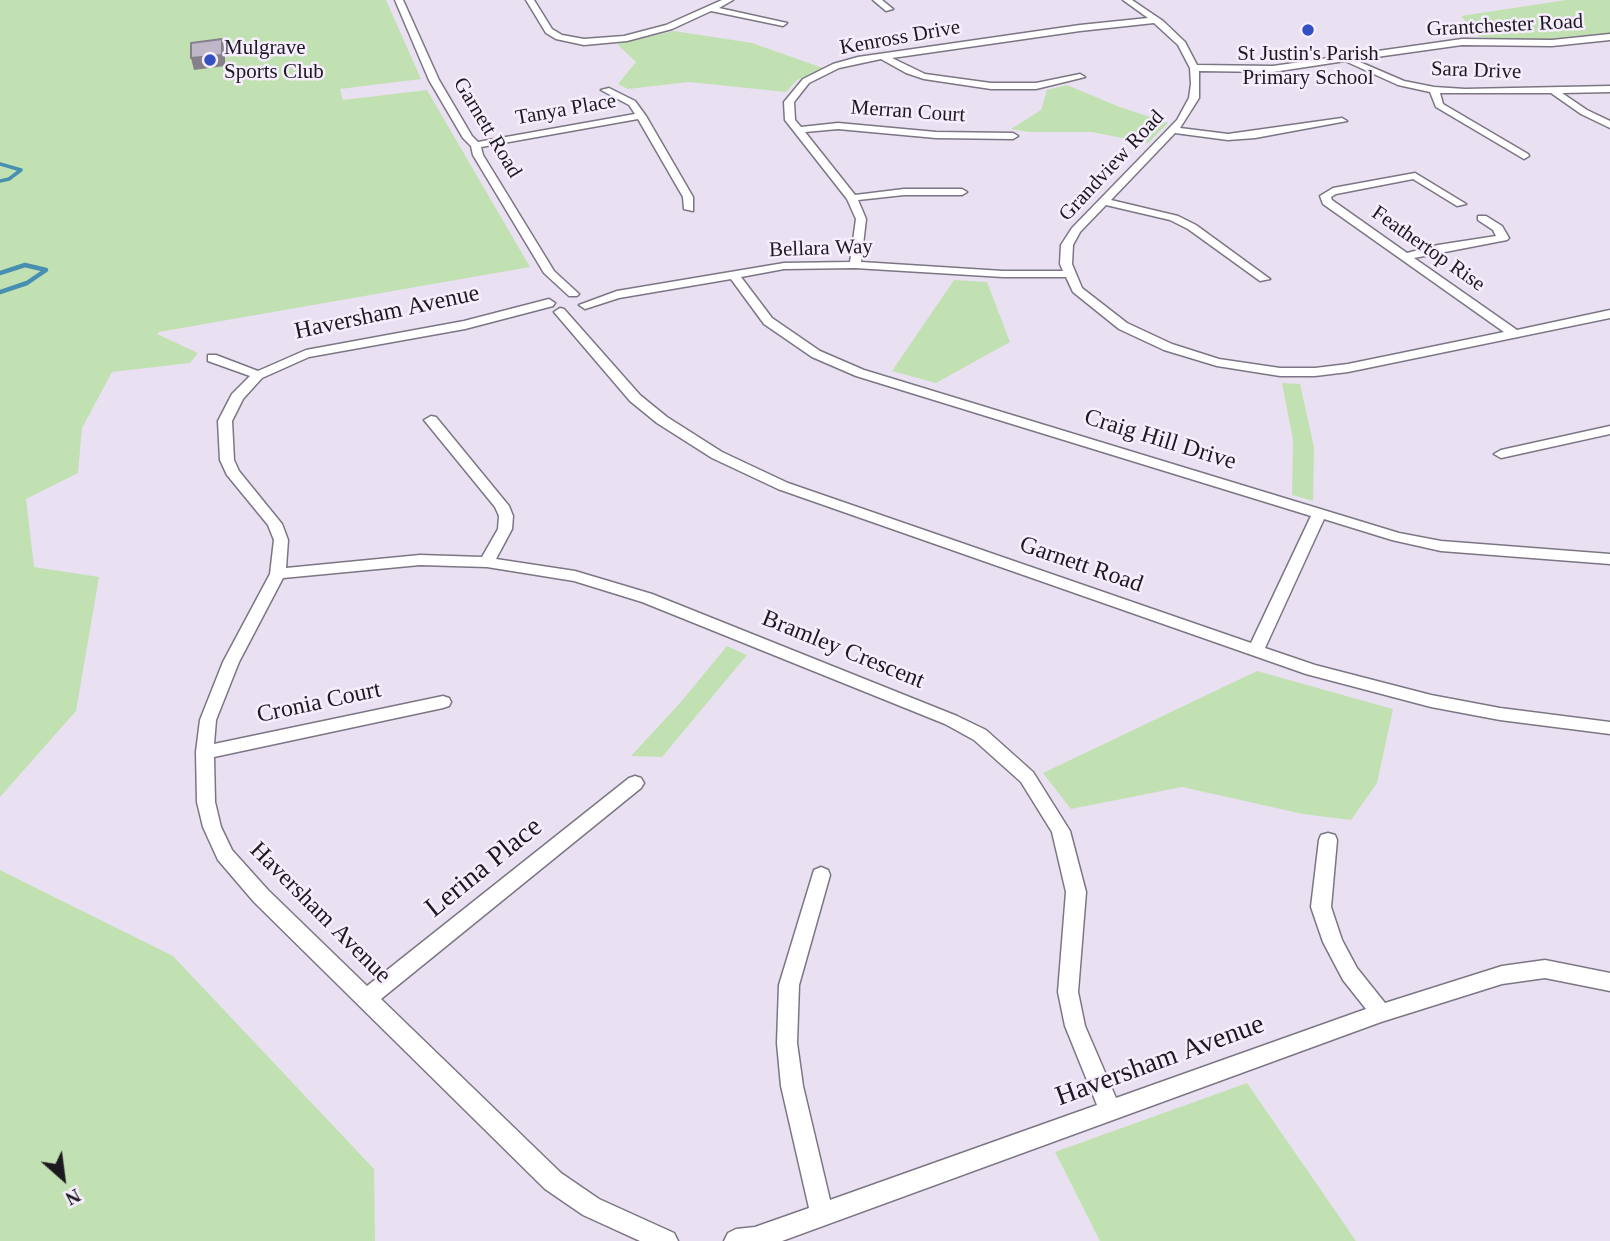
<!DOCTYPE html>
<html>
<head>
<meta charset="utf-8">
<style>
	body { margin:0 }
	#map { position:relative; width:1610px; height:1241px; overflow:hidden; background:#e9e1f1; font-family:Georgia,serif }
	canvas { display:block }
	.north { position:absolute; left:28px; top:1143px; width:70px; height:70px; -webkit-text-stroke:5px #f6eefe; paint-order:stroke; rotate:152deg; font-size:19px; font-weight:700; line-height:28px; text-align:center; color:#1d1a1f }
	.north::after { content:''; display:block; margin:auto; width:24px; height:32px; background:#1d1a1f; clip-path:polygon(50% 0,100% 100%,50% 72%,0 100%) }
</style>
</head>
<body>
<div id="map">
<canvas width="1610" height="1241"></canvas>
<div class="north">N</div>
</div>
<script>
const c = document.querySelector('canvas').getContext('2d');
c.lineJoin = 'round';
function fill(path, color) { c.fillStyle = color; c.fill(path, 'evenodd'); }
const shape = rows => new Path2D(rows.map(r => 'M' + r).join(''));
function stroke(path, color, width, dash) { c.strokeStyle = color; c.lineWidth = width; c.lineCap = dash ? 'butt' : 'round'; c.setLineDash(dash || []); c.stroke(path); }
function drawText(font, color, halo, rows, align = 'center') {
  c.font = font + ' Georgia,serif'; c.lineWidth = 5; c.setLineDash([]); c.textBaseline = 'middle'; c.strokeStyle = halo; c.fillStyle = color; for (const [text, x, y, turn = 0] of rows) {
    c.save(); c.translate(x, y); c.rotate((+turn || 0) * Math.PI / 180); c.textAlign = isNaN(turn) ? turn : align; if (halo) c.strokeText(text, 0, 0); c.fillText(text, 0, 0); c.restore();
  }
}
fill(shape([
	[0,0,386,0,421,79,340,89,343,100,427,90,530,267,159,332,157,334,198,353,190,363,112,372,82,428,78,473,26,499,34,567,99,577,76,711,0,797],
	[1566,0,1610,0,1610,34,1537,42,1479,37,1461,16],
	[674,31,752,43,823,68,797,80,786,92,689,82,628,89,618,84,636,62,617,44],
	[1067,85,1117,106,1168,123,1148,143,1092,132,1029,132,1011,129,1041,110,1047,90],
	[954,280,987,282,1010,342,936,383,892,371],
	[1282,383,1300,384,1314,447,1313,501,1292,495,1293,440],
	[727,646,747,655,662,757,631,756,680,703],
	[1257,671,1393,709,1377,783,1351,820,1303,814,1182,787,1071,809,1043,773],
	[0,870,173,956,374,1169,375,1241,0,1241],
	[1247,1083,1356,1241,1100,1241,1055,1152]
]), '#c2e1b2');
stroke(shape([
	[0,164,21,170,9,179,0,181]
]), '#4890b1', 3.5);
stroke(shape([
	[0,273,25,265,46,270,27,283,0,292]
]), '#4890b1', 4.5);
const street = shape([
	[395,0,403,0,439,80,472,136,478,142,635,114,629,105,601,90,609,88,635,101,646,116,693,197,693,211,684,209,683,197,638,119,481,147,483,155,554,271,579,294,577,296,569,296,544,273,473,155,471,146,463,138,429,80,395,0],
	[526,0,534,0,552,29,562,35,584,39,624,36,666,25,722,0,733,0,719,8,787,23,783,26,711,11,672,29,627,41,584,45,556,39,546,33,526,0],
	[873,0,882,0,893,9,886,11,873,0],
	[1123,0,1132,0,1163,21,1185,42,1197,65,1273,66,1462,39,1552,40,1610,34,1610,40,1552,46,1462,45,1355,60,1404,81,1434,87,1465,89,1610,86,1610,92,1562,93,1587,110,1610,121,1610,128,1581,114,1551,93,1440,93,1443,104,1528,154,1529,156,1524,159,1436,107,1430,92,1398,85,1345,61,1273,72,1199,71,1199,98,1180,128,1228,134,1342,118,1347,121,1255,138,1228,140,1175,133,1111,200,1178,216,1196,225,1270,279,1260,281,1188,229,1170,220,1106,205,1080,232,1073,245,1072,264,1082,288,1127,323,1172,344,1219,359,1280,368,1315,368,1348,364,1504,332,1323,204,1320,196,1333,188,1415,173,1466,204,1457,206,1413,179,1336,194,1331,197,1332,200,1407,253,1438,245,1496,236,1493,230,1478,220,1478,216,1486,216,1502,226,1509,238,1507,240,1414,258,1517,330,1610,310,1610,318,1348,372,1315,376,1280,376,1217,366,1164,350,1119,329,1073,292,1066,277,1003,277,855,268,784,269,741,277,772,318,820,351,864,370,1399,533,1441,541,1610,554,1610,564,1441,551,1392,540,1324,519,1265,648,1315,665,1431,695,1500,708,1610,722,1610,734,1500,720,1431,707,1306,674,778,489,712,458,657,423,630,401,554,312,560,308,564,309,640,395,667,417,722,452,788,483,1251,643,1311,516,856,376,812,357,764,324,731,279,619,298,585,309,579,305,617,291,784,263,850,262,856,219,847,199,785,120,784,102,803,79,833,64,858,57,1080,25,1148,18,1123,0],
	[1154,23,1178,45,1190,68,1191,84,1189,98,1177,120,1072,228,1061,245,1060,264,1063,271,1003,271,861,262,866,219,858,200,904,195,962,195,967,192,962,189,904,189,855,195,805,132,838,129,936,138,1013,139,1018,136,1013,133,936,132,838,123,801,127,795,120,794,102,809,83,839,68,881,59,906,73,924,79,991,89,1036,89,1085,77,1080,74,1036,83,991,83,925,74,892,58,1080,31,1154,23],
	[549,299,555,303,553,306,465,329,309,357,262,378,243,399,232,421,234,460,239,471,282,524,288,540,286,568,420,555,482,557,498,529,499,516,495,507,424,420,431,416,436,417,509,506,513,516,512,529,496,559,575,571,652,594,957,716,986,730,1033,772,1070,831,1086,892,1078,992,1085,1026,1116,1098,1366,1009,1343,980,1323,942,1311,907,1319,840,1321,835,1328,833,1335,835,1337,840,1331,907,1342,940,1357,968,1385,1003,1502,966,1545,960,1610,973,1610,991,1545,978,1502,984,1381,1022,782,1241,724,1241,728,1233,736,1229,755,1227,809,1208,781,1086,777,1043,779,985,814,870,821,867,828,870,830,875,799,985,797,1043,803,1086,830,1200,1097,1105,1065,1026,1058,992,1066,892,1052,832,1021,782,974,740,945,724,642,602,574,581,487,567,420,565,283,578,239,662,216,720,214,744,443,696,449,698,451,702,449,706,443,708,214,757,215,802,221,827,232,850,268,890,367,986,629,778,635,776,641,778,644,783,641,788,381,999,561,1173,599,1199,674,1233,678,1241,640,1241,583,1215,545,1189,254,902,218,860,203,827,197,802,196,752,200,720,223,662,270,574,274,540,268,525,227,475,220,460,218,421,232,394,250,376,208,361,208,355,216,355,258,371,306,350,464,321,549,299],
	[1610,426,1610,434,1501,458,1494,454,1501,450,1610,426]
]);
stroke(street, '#7c7583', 3);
fill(street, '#fff');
fill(shape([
	[222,39,225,51,225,66,194,70,191,58]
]), '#86808b');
const building = shape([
	[222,39,222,55,191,58,191,43,222,39]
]);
fill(building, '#bfb7c7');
stroke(building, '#86808b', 2);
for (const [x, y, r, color] of [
	[1308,30,7,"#334fc0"],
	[210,60,7,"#334fc0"]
]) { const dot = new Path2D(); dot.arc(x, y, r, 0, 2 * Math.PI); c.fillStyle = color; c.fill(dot); stroke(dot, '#f6eefe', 2.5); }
drawText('21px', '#1d1a1f', '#f6eefe', [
	["Grantchester Road",1505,26,-3],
	["Kenross Drive",900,38,-10],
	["Sara Drive",1476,71,2],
	["Tanya Place",566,110,-10],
	["Merran Court",908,112,4],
	["Garnett Road",487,128,59],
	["Grandview Road",1112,166,-47],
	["Bellara Way",821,249,-2],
	["Feathertop Rise",1428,249,35]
]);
drawText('21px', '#1d1a1f', '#f6eefe', [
	["Mulgrave",224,48],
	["Sports Club",224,72],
	["St Justin's Parish",1308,54,"center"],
	["Primary School",1308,78,"center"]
], 'left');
drawText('24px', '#1d1a1f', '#f6eefe', [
	["Haversham Avenue",387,313,-12],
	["Craig Hill Drive",1160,440,17],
	["Garnett Road",1081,565,19],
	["Bramley Crescent",843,650,22],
	["Cronia Court",319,703,-12],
	["Haversham Avenue",320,913,45]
]);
drawText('28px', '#1d1a1f', '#f6eefe', [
	["Lerina Place",484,868,-39],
	["Haversham Avenue",1160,1061,-20]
]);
</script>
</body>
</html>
